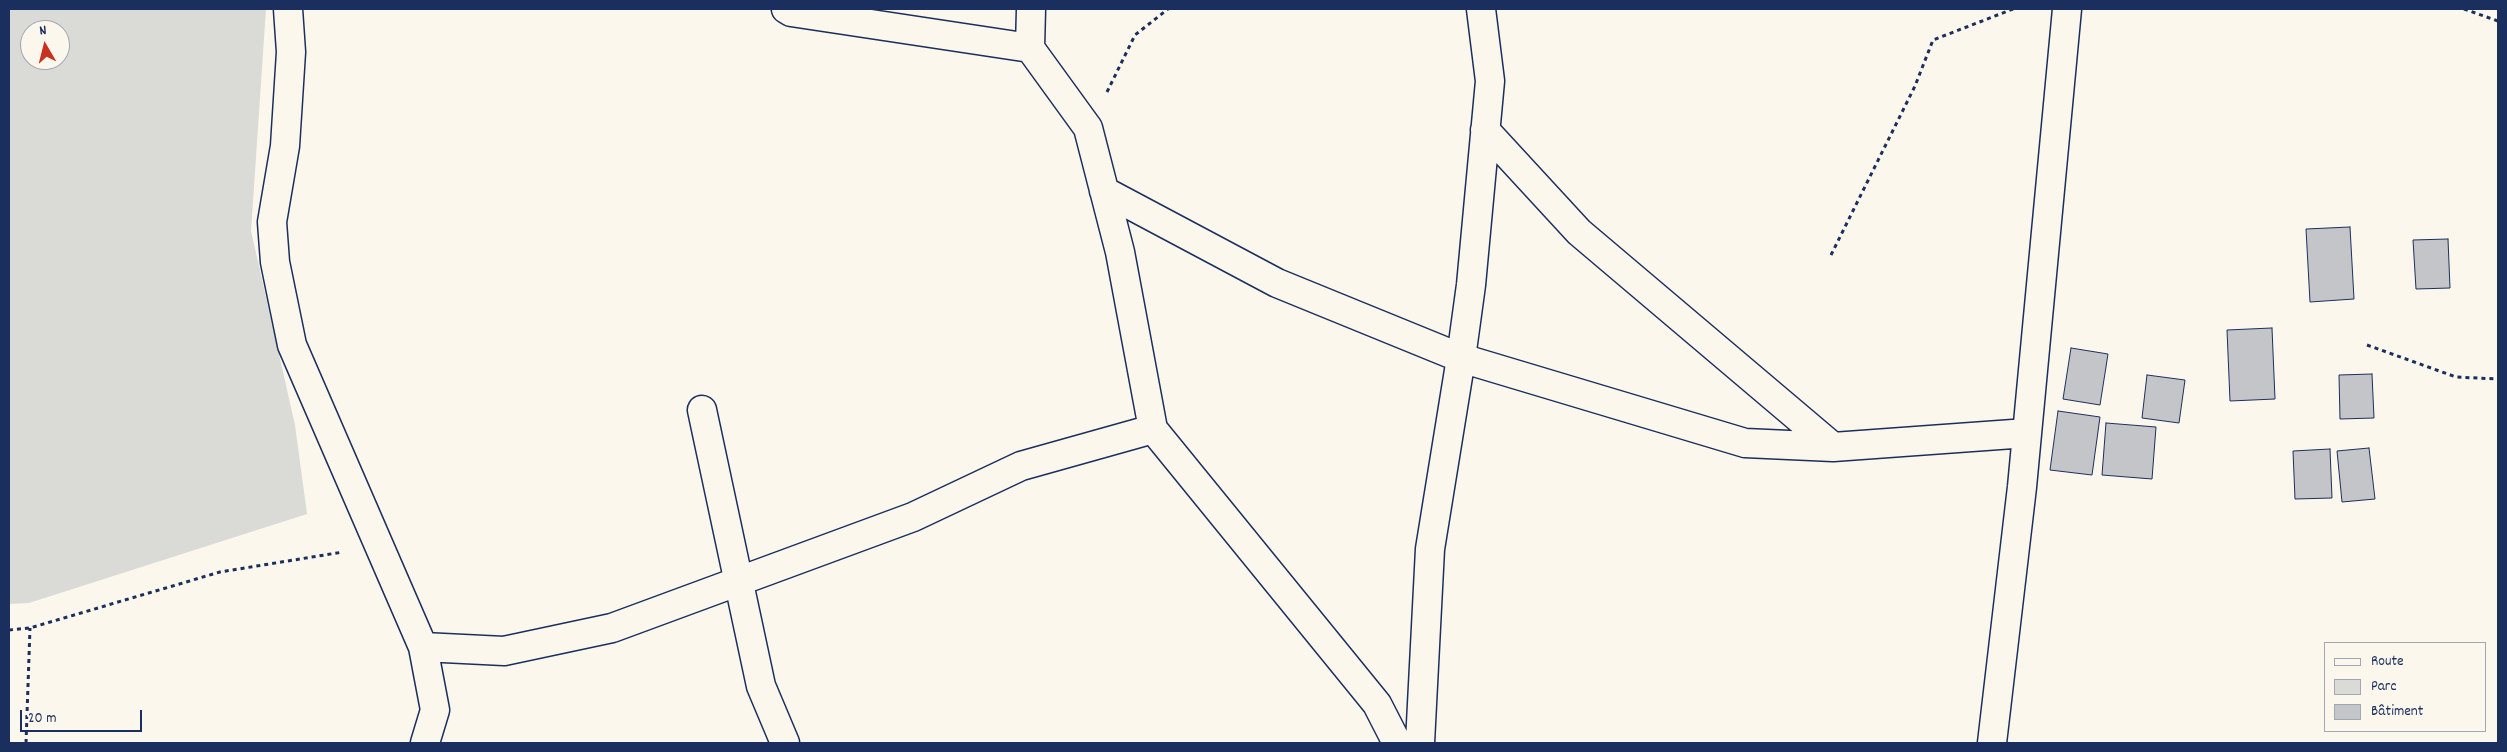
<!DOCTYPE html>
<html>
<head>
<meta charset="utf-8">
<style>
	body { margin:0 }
	#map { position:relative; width:2507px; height:752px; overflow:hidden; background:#fbf7ec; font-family:Dekko,sans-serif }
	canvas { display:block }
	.frame { position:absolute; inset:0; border:10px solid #1b2f5e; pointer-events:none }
	.legend { position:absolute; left:2324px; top:642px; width:162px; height:90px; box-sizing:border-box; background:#fbf7ec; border:1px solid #a1a7b3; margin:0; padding:6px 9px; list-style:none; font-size:15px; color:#1b2f5e }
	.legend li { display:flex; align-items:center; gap:10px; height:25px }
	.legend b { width:25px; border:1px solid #a1a7b3 }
	.north { position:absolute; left:20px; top:20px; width:50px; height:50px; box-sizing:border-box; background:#fbf7ec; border:1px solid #a1a7b3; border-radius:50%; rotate:352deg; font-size:14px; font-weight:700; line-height:20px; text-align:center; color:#1b2f5e }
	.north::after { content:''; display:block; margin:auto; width:18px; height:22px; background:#c8321e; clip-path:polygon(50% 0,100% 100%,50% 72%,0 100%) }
	.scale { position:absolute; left:20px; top:710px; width:122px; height:22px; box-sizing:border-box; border:2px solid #1b2f5e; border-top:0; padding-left:6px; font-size:15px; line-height:18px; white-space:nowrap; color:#1b2f5e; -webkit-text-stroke:4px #fbf7ec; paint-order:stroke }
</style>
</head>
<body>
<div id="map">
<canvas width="2507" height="752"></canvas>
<div class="frame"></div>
<ul class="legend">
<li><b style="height:6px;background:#fbf7ec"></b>Route</li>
<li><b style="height:14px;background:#dadad7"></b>Parc</li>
<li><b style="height:14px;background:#c3c5c9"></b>Bâtiment</li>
</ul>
<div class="north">N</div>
<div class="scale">20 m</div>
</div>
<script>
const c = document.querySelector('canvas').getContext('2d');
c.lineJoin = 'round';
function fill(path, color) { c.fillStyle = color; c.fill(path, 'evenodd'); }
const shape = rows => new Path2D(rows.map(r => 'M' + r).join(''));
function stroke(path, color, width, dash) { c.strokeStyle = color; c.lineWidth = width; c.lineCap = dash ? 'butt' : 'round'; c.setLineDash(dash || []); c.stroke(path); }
fill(shape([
	[9,9,266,9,251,231,295,425,307,514,29,603,9,604],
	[30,30,60,30,60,60,30,60]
]), '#dadad7');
const building = shape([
	[2350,227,2354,299,2310,302,2306,229,2350,227],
	[2448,239,2450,288,2416,289,2413,240,2448,239],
	[2272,328,2275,399,2230,401,2227,330,2272,328],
	[2071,348,2108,354,2100,405,2063,399,2071,348],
	[2372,374,2374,418,2340,419,2339,375,2372,374],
	[2147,375,2185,380,2179,423,2142,418,2147,375],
	[2058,411,2100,417,2092,475,2050,470,2058,411],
	[2106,423,2156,427,2152,479,2102,475,2106,423],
	[2369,448,2375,499,2342,502,2337,451,2369,448],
	[2330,449,2332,498,2295,499,2293,451,2330,449]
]);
fill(building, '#c3c5c9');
stroke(building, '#1b2f5e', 1);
const minor = shape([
	[288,9,291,52,285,146,272,222,275,262,292,345,423,647,435,710,425,743],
	[786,9,791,12,1030,48,1088,128,1120,252,1153,429,1377,704,1397,743],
	[1030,48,1031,9],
	[1485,130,1579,232,1833,447,2027,433],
	[1104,191,1277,283,1461,358,1471,285,1490,81,1481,9],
	[702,410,761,686,785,743],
	[423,647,504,651,612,628,913,517,1021,466,1153,429],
	[1420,743,1430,549,1461,358,1745,443,1833,447],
	[1992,743,2022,487,2067,9]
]);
stroke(minor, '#1b2f5e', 31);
stroke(shape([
	[2464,9,2498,21],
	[1107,92,1135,35,1168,9],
	[1831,255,1915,86,1933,40,2013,9],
	[2367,345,2456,377,2498,379],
	[9,630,30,628,220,572,343,552],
	[26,743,30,628]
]), '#1b2f5e', 3, [4, 4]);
stroke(minor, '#fbf7ec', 28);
</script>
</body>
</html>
